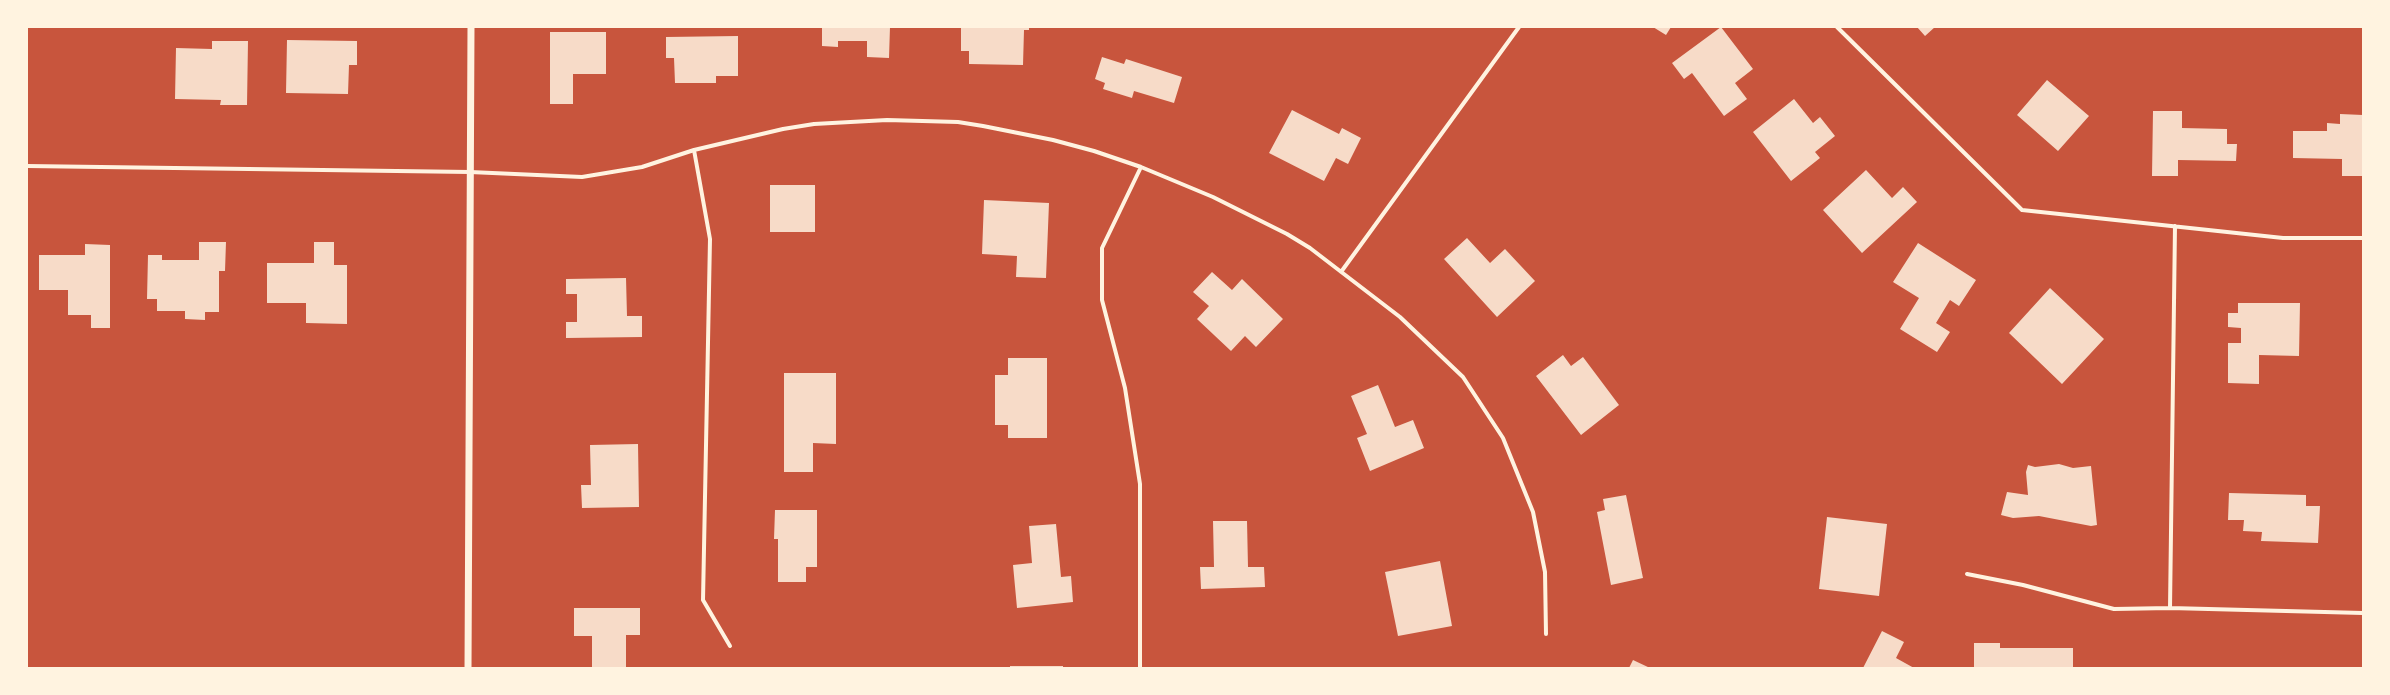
<!DOCTYPE html>
<html>
<head>
<meta charset="utf-8">
<style>
	body { margin:0 }
	#map { position:relative; width:2390px; height:695px; overflow:hidden; background:#c8553d; font-family:"Noto Sans",sans-serif }
	canvas { display:block }
	.frame { position:absolute; inset:0; border:28px solid #fff3e0; pointer-events:none }
</style>
</head>
<body>
<div id="map">
<canvas width="2390" height="695"></canvas>
<div class="frame"></div>
</div>
<script>
const c = document.querySelector('canvas').getContext('2d');
c.lineJoin = 'round';
function fill(path, color) { c.fillStyle = color; c.fill(path, 'evenodd'); }
const shape = rows => new Path2D(rows.map(r => 'M' + r).join(''));
function stroke(path, color, width, dash) { c.strokeStyle = color; c.lineWidth = width; c.lineCap = dash ? 'butt' : 'round'; c.setLineDash(dash || []); c.stroke(path); }
fill(shape([
	[822,27,890,27,889,58,867,57,867,41,838,41,838,47,822,46],
	[961,27,1029,27,1029,30,1024,30,1023,65,969,64,969,51,961,51],
	[1653,27,1671,27,1666,35],
	[1721,27,1753,69,1735,83,1747,99,1724,116,1692,73,1684,79,1672,63],
	[1917,27,1935,27,1925,36],
	[550,32,606,32,606,74,573,74,573,104,550,104],
	[738,36,738,76,716,76,716,83,675,83,674,58,666,58,666,37],
	[287,40,357,41,357,65,349,65,348,94,286,93],
	[212,41,248,41,247,105,220,105,221,100,175,99,176,48,212,49],
	[1102,57,1124,64,1126,59,1182,77,1174,103,1134,91,1132,98,1103,89,1105,83,1095,79],
	[2047,80,2089,116,2058,151,2017,115],
	[1794,99,1813,123,1820,117,1835,136,1815,152,1820,158,1791,181,1753,132],
	[1292,110,1339,134,1342,128,1361,138,1348,164,1336,158,1324,181,1269,153],
	[2153,111,2182,111,2182,128,2227,129,2227,144,2237,144,2236,161,2178,160,2178,176,2152,176],
	[2340,114,2363,115,2363,176,2342,176,2342,159,2293,158,2293,131,2327,131,2327,123,2340,124],
	[1866,170,1892,198,1903,187,1917,202,1862,253,1823,210],
	[770,185,815,185,815,232,770,232],
	[984,200,1049,203,1046,278,1016,277,1017,256,982,254],
	[1467,238,1490,263,1505,249,1535,281,1497,317,1444,259],
	[199,242,226,242,225,271,219,271,219,312,205,312,205,320,185,319,185,311,157,311,157,299,147,299,148,255,162,255,162,260,199,260],
	[314,242,334,242,334,265,347,265,347,324,306,323,306,303,267,303,267,263,314,263],
	[1918,243,1976,280,1959,306,1950,300,1936,323,1950,332,1937,352,1900,329,1919,298,1893,282],
	[85,244,110,245,110,328,91,328,91,315,68,315,68,290,39,290,39,255,85,255],
	[1212,272,1232,290,1242,279,1283,319,1256,347,1245,336,1231,351,1197,319,1209,306,1193,292],
	[626,278,627,316,642,316,642,337,566,338,566,322,577,322,577,294,566,294,566,279],
	[2050,288,2104,339,2062,384,2009,333],
	[2238,303,2300,303,2299,356,2259,355,2259,384,2228,383,2228,343,2241,343,2241,328,2228,327,2228,313,2238,313],
	[1563,355,1571,366,1583,357,1619,405,1581,435,1536,376],
	[1008,358,1047,358,1047,438,1008,438,1008,425,995,425,995,375,1008,375],
	[784,373,836,373,836,444,813,443,813,472,784,472],
	[1378,385,1395,427,1413,420,1424,448,1370,471,1357,438,1367,434,1351,396],
	[638,444,639,507,582,508,581,485,591,485,590,445],
	[2059,464,2073,468,2091,466,2097,525,2091,526,2039,516,2013,518,2001,515,2007,492,2028,495,2026,472,2028,465,2035,467],
	[2229,493,2306,495,2306,506,2320,506,2318,543,2261,541,2262,532,2243,531,2244,520,2228,520],
	[1626,495,1643,578,1611,585,1597,512,1605,510,1603,499],
	[775,510,817,510,817,567,806,567,806,582,778,582,778,539,774,539],
	[1827,517,1887,524,1879,596,1819,589],
	[1213,521,1247,521,1248,567,1264,567,1265,587,1201,589,1200,567,1214,567],
	[1056,524,1061,577,1071,576,1073,602,1017,608,1013,565,1032,563,1029,526],
	[1440,561,1452,626,1398,636,1385,572],
	[574,608,640,608,640,635,626,635,626,668,592,668,592,636,574,636],
	[1882,631,1904,642,1896,658,1914,668,1863,668],
	[1974,643,2000,643,2000,648,2073,648,2073,668,1974,668],
	[1633,660,1650,668,1629,668],
	[1010,666,1063,666,1063,668,1010,668]
]), '#f7dbc8');
stroke(shape([
	[1837,27,2022,210,2283,238,2363,238],
	[694,150,710,239,703,600,730,646],
	[27,166,470,172,582,177,642,167,694,150,783,129,814,124,887,120,958,122,983,126,1053,140,1094,151,1141,167,1213,197,1287,234,1310,248,1400,317,1463,377,1503,438,1533,512,1545,572,1546,634],
	[1341,272,1519,27],
	[1967,574,2023,585,2114,609,2170,608,2363,613],
	[2170,608,2175,226],
	[1140,668,1140,484,1125,388,1102,300,1102,248,1141,167]
]), '#fff3e0', 4);
stroke(shape([
	[468,668,471,27]
]), '#fff3e0', 7);
</script>
</body>
</html>
